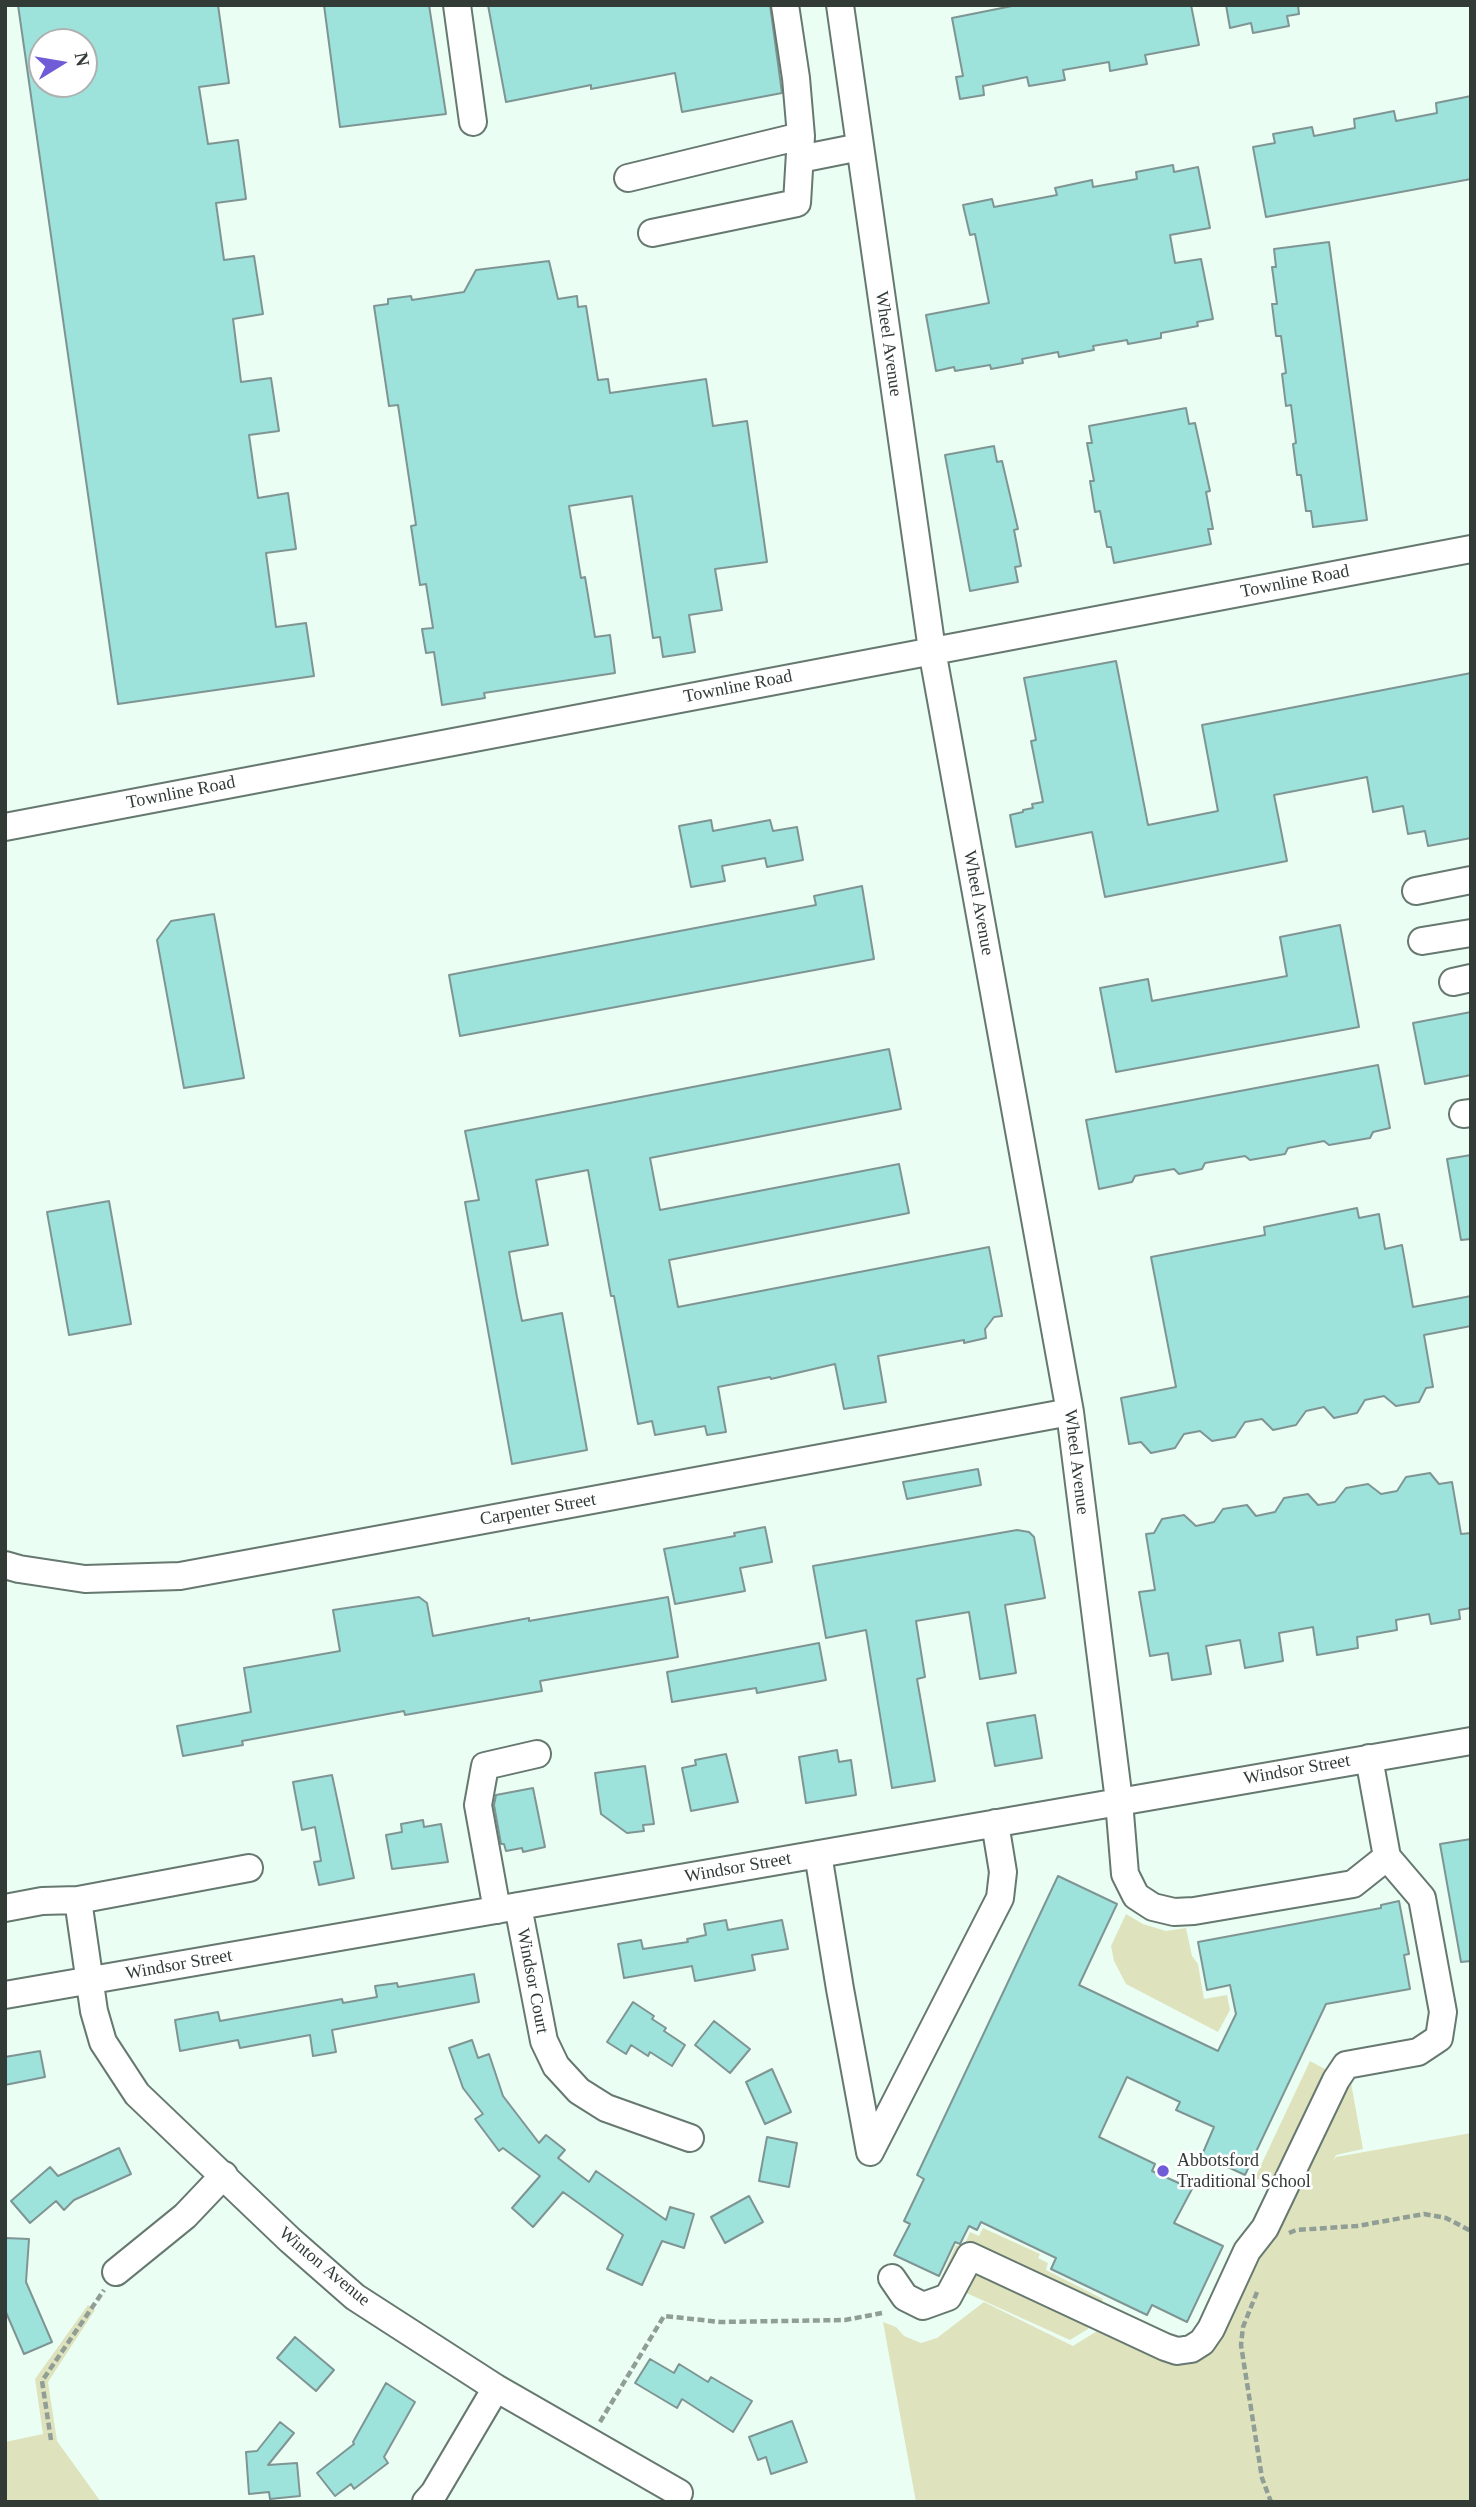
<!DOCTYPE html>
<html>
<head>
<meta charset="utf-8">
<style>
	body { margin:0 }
	#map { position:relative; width:1476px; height:2507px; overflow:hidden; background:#eafef3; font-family:"Times New Roman",serif }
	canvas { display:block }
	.frame { position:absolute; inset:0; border:7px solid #333b37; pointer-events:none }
	.north { position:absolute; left:28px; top:28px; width:70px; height:70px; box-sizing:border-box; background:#fff; border:2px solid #adb1af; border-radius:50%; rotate:79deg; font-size:19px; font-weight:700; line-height:28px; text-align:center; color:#333b37 }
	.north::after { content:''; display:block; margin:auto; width:24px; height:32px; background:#6f5cd6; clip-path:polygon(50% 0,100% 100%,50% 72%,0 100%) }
</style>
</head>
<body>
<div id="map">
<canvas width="1476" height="2507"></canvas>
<div class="frame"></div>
<div class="north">N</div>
</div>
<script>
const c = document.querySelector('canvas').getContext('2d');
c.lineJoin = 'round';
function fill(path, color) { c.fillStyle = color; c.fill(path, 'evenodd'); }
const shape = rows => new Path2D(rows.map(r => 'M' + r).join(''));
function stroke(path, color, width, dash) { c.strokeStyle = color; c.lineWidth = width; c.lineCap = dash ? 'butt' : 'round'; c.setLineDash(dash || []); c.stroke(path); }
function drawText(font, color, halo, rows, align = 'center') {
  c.font = font + ' "Times New Roman",serif'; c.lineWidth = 5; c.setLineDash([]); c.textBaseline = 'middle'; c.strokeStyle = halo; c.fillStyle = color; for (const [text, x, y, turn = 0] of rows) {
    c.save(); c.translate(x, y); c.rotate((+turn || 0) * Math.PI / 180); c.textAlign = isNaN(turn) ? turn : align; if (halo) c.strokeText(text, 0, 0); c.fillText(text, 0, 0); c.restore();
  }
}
fill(shape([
	[1126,1914,1143,1924,1166,1931,1186,1928,1192,1956,1198,1964,1204,1999,1227,1995,1230,2010,1218,2032,1126,1984,1114,1961,1111,1946],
	[1310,2061,1351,2083,1363,2149,1336,2155,1333,2162,1336,2157,1471,2133,1471,2502,916,2502,883,2322,896,2327,904,2336,921,2343,937,2338,984,2302,1073,2346,1097,2331,1161,2358,1194,2360,1271,2185,1255,2178],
	[983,2228,1040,2254,1038,2258,1048,2263,1046,2270,1103,2299,1088,2329,1070,2340,940,2281,956,2245,963,2248,970,2232,979,2236],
	[88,2305,95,2310,48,2382,57,2441,101,2502,5,2502,5,2442,43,2434,35,2379]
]), '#dee3be');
const building = shape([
	[18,5,218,5,229,83,199,87,208,144,238,140,246,199,216,203,224,260,254,256,263,314,233,319,241,382,271,378,279,431,249,435,258,498,288,493,296,549,266,553,276,627,306,623,314,676,118,704,18,5],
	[42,42,84,42,84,84,42,84,42,42],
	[324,5,429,5,446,114,340,127,324,5],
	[488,5,770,5,782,93,682,112,675,73,591,89,591,85,506,102,488,5],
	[1017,5,1191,5,1199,45,1145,55,1147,64,1110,71,1109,62,1063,70,1065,80,1029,86,1027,77,983,86,984,95,960,99,956,77,963,76,952,18,1017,5],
	[1226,5,1298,5,1299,14,1287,16,1289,26,1253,33,1251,23,1230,28,1226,5],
	[1471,96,1471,179,1266,217,1253,147,1275,143,1273,134,1312,127,1314,136,1355,128,1354,119,1394,111,1396,121,1437,113,1436,103,1471,96],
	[1173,165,1174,172,1198,167,1210,228,1170,235,1175,263,1201,259,1213,319,1197,322,1198,326,1161,333,1161,338,1128,344,1127,340,1093,346,1094,350,1059,357,1058,352,1022,359,1023,363,991,369,990,365,955,371,954,367,936,371,926,315,989,303,975,234,970,235,963,205,992,199,994,207,1057,195,1055,188,1092,180,1093,187,1137,179,1136,172,1173,165],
	[1329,242,1367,520,1313,527,1311,511,1306,511,1301,475,1297,475,1293,444,1296,443,1291,405,1286,406,1282,374,1286,373,1281,336,1276,336,1272,304,1277,304,1272,267,1276,267,1274,249,1329,242],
	[549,261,558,299,577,296,578,307,586,306,598,380,608,379,610,393,706,379,713,426,747,421,767,562,715,569,722,610,689,615,695,652,663,657,660,637,653,638,632,496,569,506,581,578,585,577,595,637,610,635,615,673,484,693,485,698,442,705,434,652,426,653,422,629,433,628,426,584,420,585,411,526,416,525,398,405,389,406,374,306,388,304,388,299,411,296,412,300,464,292,476,270,549,261],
	[1186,408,1189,424,1195,423,1210,491,1206,492,1213,529,1208,529,1211,544,1114,563,1111,547,1107,547,1100,511,1095,512,1090,481,1094,481,1087,443,1092,443,1089,426,1186,408],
	[994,446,997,462,1002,461,1018,529,1014,530,1021,566,1015,567,1018,582,970,591,945,455,994,446],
	[1116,661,1148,825,1218,811,1202,725,1471,673,1471,838,1428,846,1425,831,1408,834,1403,806,1373,812,1367,777,1274,795,1287,861,1105,897,1092,832,1016,847,1010,815,1023,812,1023,810,1033,808,1032,804,1043,802,1031,741,1036,740,1024,678,1116,661],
	[711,820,713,831,770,820,773,831,797,827,803,860,767,867,765,858,722,866,725,881,691,887,679,826,711,820],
	[862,886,874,959,460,1036,449,975,816,905,814,896,862,886],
	[214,914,244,1078,184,1088,157,940,171,921,214,914],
	[1340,925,1359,1027,1116,1072,1100,988,1148,979,1152,1001,1287,976,1280,937,1340,925],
	[1471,1012,1471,1075,1425,1084,1413,1023,1471,1012],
	[889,1049,901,1109,650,1158,660,1210,899,1164,909,1213,669,1260,678,1307,989,1247,1002,1316,994,1317,985,1329,986,1338,964,1343,964,1340,878,1356,886,1402,844,1409,835,1364,771,1379,770,1377,718,1387,726,1432,707,1435,705,1426,655,1435,652,1421,638,1424,614,1296,611,1296,588,1170,536,1180,548,1245,509,1252,517,1297,522,1321,562,1313,587,1450,512,1464,465,1202,479,1200,465,1131,889,1049],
	[1378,1065,1390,1128,1373,1132,1370,1138,1329,1145,1324,1141,1288,1148,1285,1154,1250,1160,1245,1156,1205,1163,1202,1169,1179,1174,1174,1169,1135,1176,1132,1182,1099,1189,1086,1120,1378,1065],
	[1471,1155,1471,1239,1461,1240,1447,1159,1471,1155],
	[109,1201,131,1324,69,1335,47,1212,109,1201],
	[1357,1208,1359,1218,1379,1214,1385,1249,1402,1245,1413,1307,1471,1296,1471,1326,1424,1335,1433,1387,1426,1388,1419,1402,1396,1406,1384,1396,1365,1400,1357,1413,1334,1418,1324,1407,1306,1411,1296,1425,1273,1430,1262,1419,1245,1422,1235,1437,1212,1441,1200,1431,1184,1434,1175,1448,1151,1453,1141,1442,1129,1444,1121,1398,1176,1387,1151,1257,1265,1235,1264,1227,1357,1208],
	[978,1469,981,1485,907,1499,903,1482,978,1469],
	[1430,1473,1439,1484,1452,1482,1461,1534,1471,1533,1471,1608,1459,1610,1460,1619,1431,1624,1429,1614,1396,1620,1397,1630,1357,1637,1358,1648,1317,1655,1313,1627,1279,1633,1283,1661,1245,1668,1240,1640,1206,1646,1211,1674,1172,1680,1168,1653,1150,1656,1139,1592,1155,1590,1146,1534,1154,1533,1162,1519,1184,1515,1196,1526,1214,1522,1223,1509,1247,1505,1256,1516,1275,1512,1284,1498,1308,1494,1318,1505,1335,1502,1346,1488,1368,1484,1381,1494,1397,1491,1406,1477,1430,1473],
	[765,1527,772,1562,740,1568,745,1591,675,1604,664,1549,735,1536,734,1533,765,1527],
	[1017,1530,1029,1532,1034,1537,1045,1598,1005,1605,1016,1673,980,1679,969,1612,916,1621,925,1677,917,1679,935,1781,892,1788,866,1630,826,1638,813,1566,1017,1530],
	[419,1597,427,1603,433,1636,529,1618,529,1621,668,1597,678,1657,540,1681,542,1691,405,1715,404,1711,242,1741,243,1745,183,1756,177,1726,251,1712,244,1668,340,1651,333,1610,419,1597],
	[819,1643,826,1680,757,1693,756,1688,672,1702,667,1672,819,1643],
	[1035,1715,1042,1758,995,1766,987,1723,1035,1715],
	[837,1750,839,1762,851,1760,856,1795,806,1803,799,1757,837,1750],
	[726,1754,738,1802,691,1811,682,1768,696,1765,695,1760,726,1754],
	[645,1766,654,1824,643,1825,644,1831,627,1833,601,1814,595,1773,645,1766],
	[332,1775,354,1878,319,1885,314,1862,321,1861,315,1827,302,1830,293,1782,332,1775],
	[533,1788,545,1847,523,1852,522,1848,506,1851,504,1844,501,1844,494,1805,496,1795,533,1788],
	[423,1820,424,1827,441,1824,448,1862,392,1869,386,1835,402,1832,401,1824,423,1820],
	[1471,1839,1471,1961,1461,1962,1440,1844,1471,1839],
	[1058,1876,1117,1904,1079,1985,1218,2051,1236,2014,1230,1985,1207,1990,1198,1942,1381,1908,1381,1905,1399,1901,1409,1954,1404,1955,1410,1989,1326,2004,1245,2175,1202,2155,1214,2127,1176,2110,1180,2102,1127,2077,1099,2137,1155,2164,1152,2171,1192,2189,1174,2223,1223,2246,1187,2322,1152,2305,1147,2315,1051,2269,1056,2258,981,2222,977,2230,969,2226,960,2244,955,2242,939,2276,894,2255,910,2224,904,2221,924,2179,917,2175,1058,1876],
	[726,1920,728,1930,782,1920,788,1949,752,1955,755,1970,695,1981,692,1966,624,1978,618,1944,641,1940,643,1949,688,1942,687,1939,706,1935,704,1924,726,1920],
	[474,1974,479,2002,332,2030,336,2052,313,2056,310,2035,240,2048,238,2040,180,2051,175,2020,218,2012,220,2021,342,1999,343,2003,377,1997,375,1986,397,1983,398,1987,474,1974],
	[633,2002,654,2016,652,2019,666,2028,664,2031,685,2045,672,2066,650,2052,648,2056,631,2045,626,2054,607,2042,633,2002],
	[714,2021,750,2049,730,2073,695,2045,714,2021],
	[472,2040,478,2058,489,2054,503,2096,539,2143,546,2135,565,2150,558,2158,589,2182,596,2171,666,2220,670,2207,694,2214,684,2248,662,2241,642,2285,607,2269,623,2235,563,2192,533,2227,512,2208,540,2176,503,2148,499,2151,475,2119,483,2114,463,2088,449,2048,472,2040],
	[40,2051,45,2077,5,2085,5,2057,40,2051],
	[772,2069,791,2112,765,2124,746,2082,772,2069],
	[767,2137,797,2143,789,2187,759,2181,767,2137],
	[119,2148,131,2174,74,2200,64,2210,56,2201,30,2223,11,2201,50,2167,58,2176,119,2148],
	[749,2196,763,2222,725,2243,711,2217,749,2196],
	[5,2238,29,2239,26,2282,52,2342,24,2354,5,2310,5,2238],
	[295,2337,334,2370,316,2391,277,2358,295,2337],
	[650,2359,674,2373,679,2364,708,2382,711,2377,752,2401,733,2432,682,2399,677,2408,635,2383,650,2359],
	[386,2383,415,2402,384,2457,388,2463,354,2489,351,2484,335,2496,317,2473,354,2444,353,2442,386,2383],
	[792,2421,807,2462,771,2474,766,2457,758,2460,749,2437,792,2421],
	[280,2422,294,2433,268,2465,297,2463,300,2496,270,2499,269,2492,249,2494,246,2452,257,2451,280,2422]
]);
fill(building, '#9de3dc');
stroke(building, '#7f9593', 2);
const minor = shape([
	[457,5,473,122],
	[840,5,932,650,1070,1412,1119,1801,1125,1874,1136,1896,1153,1907,1174,1912,1194,1911,1353,1884,1387,1857,1369,1758],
	[800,159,860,147],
	[628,178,801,136],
	[652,233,797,203,801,136,796,78,785,5],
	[5,827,1471,549],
	[1416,891,1471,880],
	[1422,941,1471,933],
	[1453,982,1471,978],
	[1463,1114,1471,1113],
	[5,1565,19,1569,85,1579,180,1576,1070,1412],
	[818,1854,840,1989,870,2152],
	[78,1900,94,2011,103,2042,137,2094,290,2240,355,2297,496,2388,679,2493],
	[518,1906,544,2041,556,2066,579,2091,606,2108,690,2138],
	[5,1908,42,1901,78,1900,249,1868],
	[497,1910,478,1805,485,1766,537,1754],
	[5,1995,1471,1741],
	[870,2152,1000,1898,1003,1872,995,1823],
	[116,2272,185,2216,224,2175],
	[892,2278,905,2297,923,2306,948,2297,970,2256,1165,2347,1177,2351,1191,2349,1202,2342,1211,2329,1247,2251,1265,2228,1336,2080,1346,2065,1418,2052,1439,2038,1443,2012,1422,1898,1387,1857],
	[426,2502,434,2493,496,2388]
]);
stroke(minor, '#66786f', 30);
stroke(shape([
	[1289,2233,1296,2230,1357,2226,1424,2214,1446,2218,1471,2231],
	[1257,2292,1243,2327,1241,2345,1262,2478,1271,2502],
	[600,2422,664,2316,720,2322,845,2320,882,2313],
	[51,2440,42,2381,104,2290]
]), '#909e96', 4.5, [7, 3.5]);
stroke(minor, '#fff', 26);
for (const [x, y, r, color] of [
	[1163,2171,7,"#6f5cd6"]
]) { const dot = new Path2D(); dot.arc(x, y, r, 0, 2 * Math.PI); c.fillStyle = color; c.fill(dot); stroke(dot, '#fff', 2.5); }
drawText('18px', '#333b37', '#fff', [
	["Wheel Avenue",888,344,82],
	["Townline Road",1295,582,-11],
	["Townline Road",738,687,-11],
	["Townline Road",181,793,-11],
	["Wheel Avenue",978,903,80],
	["Wheel Avenue",1076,1462,83],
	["Carpenter Street",538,1510,-10],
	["Windsor Street",1297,1770,-10],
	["Windsor Street",738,1868,-10],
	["Windsor Street",179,1965,-10],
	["Windsor Court",532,1981,79],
	["Winton Avenue",324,2267,40]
]);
drawText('18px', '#333b37', '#fff', [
	["Abbotsford",1177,2161],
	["Traditional School",1177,2182]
], 'left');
</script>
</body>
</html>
